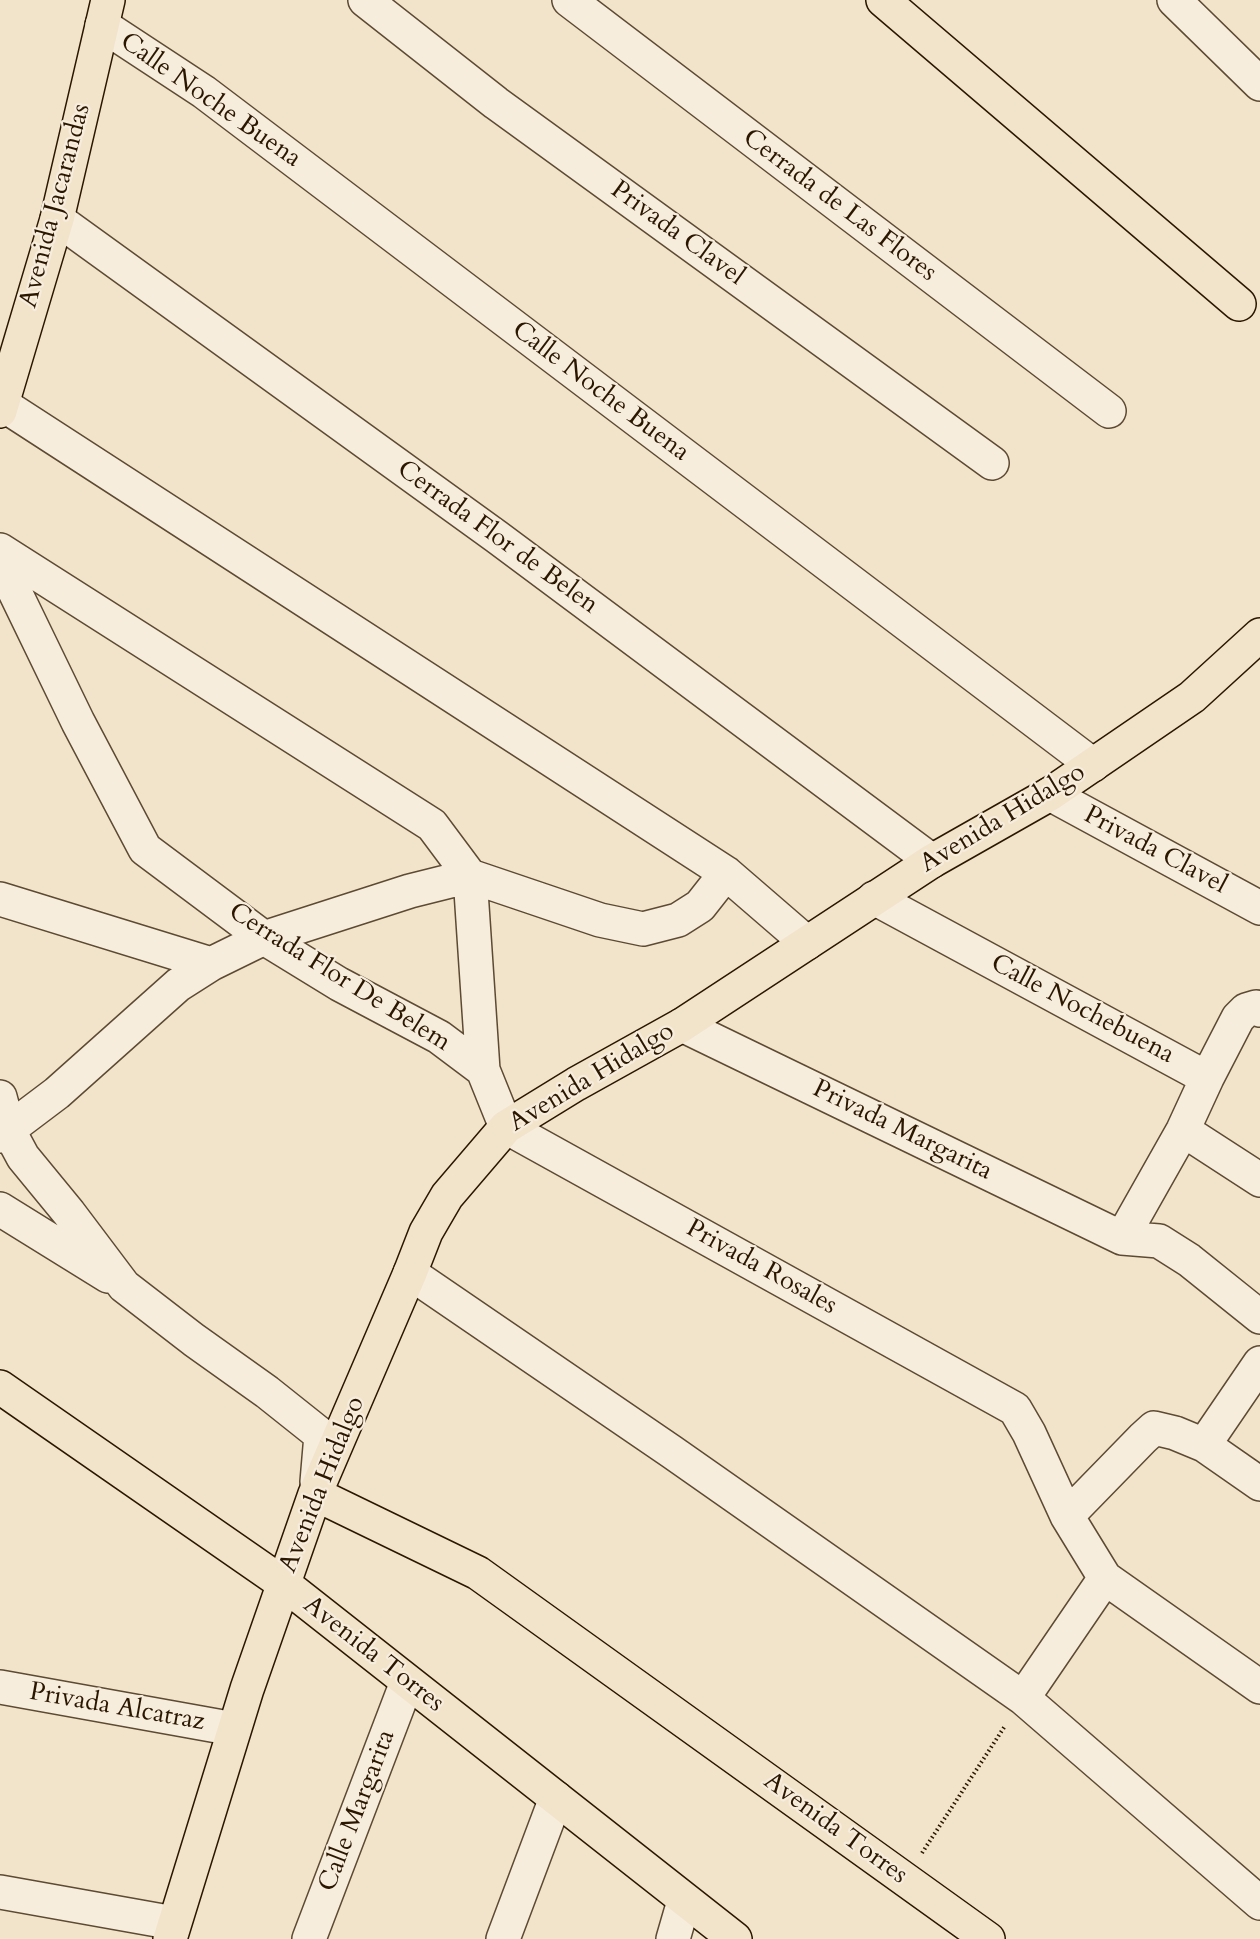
<!DOCTYPE html>
<html>
<head>
<meta charset="utf-8">
<style>
	body { margin:0 }
	canvas { display:block; background:#f2e3cb }
</style>
</head>
<body>
<canvas width="1260" height="1939"></canvas>
<script>
const c = document.querySelector('canvas').getContext('2d');
c.lineJoin = 'round';
const shape = rows => new Path2D(rows.map(r => 'M' + r).join(''));
function stroke(path, color, width, dash) { c.strokeStyle = color; c.lineWidth = width; c.lineCap = dash ? 'butt' : 'round'; c.setLineDash(dash || []); c.stroke(path); }
function drawText(font, color, halo, rows, align = 'center') {
  c.font = font + ' Cardo,serif'; c.lineWidth = 4.5; c.setLineDash([]); c.textBaseline = 'middle'; c.strokeStyle = halo; c.fillStyle = color; for (const [text, x, y, turn = 0] of rows) {
    c.save(); c.translate(x, y); c.rotate((+turn || 0) * Math.PI / 180); c.textAlign = isNaN(turn) ? turn : align; if (halo) c.strokeText(text, 0, 0); c.fillText(text, 0, 0); c.restore();
  }
}
const minor = shape([
	[365,0,496,103,992,463],
	[569,0,1109,411],
	[1174,0,1260,84],
	[102,25,204,92,1093,765],
	[57,219,497,537,932,861],
	[2,404,726,873,807,943],
	[0,550,432,825,470,876,600,920,643,929,678,920,700,906,726,873],
	[0,561,78,722,145,849,264,938,339,984,439,1037,483,1070,506,1127,1015,1409,1029,1433,1067,1516,1105,1578,1023,1698],
	[1050,794,1260,908],
	[874,898,1207,1078],
	[0,899,211,964],
	[682,1025,1122,1238,1159,1241,1189,1260,1260,1317],
	[0,1097,9,1131,23,1157,69,1213,124,1286,194,1340,267,1392,321,1435,317,1482],
	[1183,1130,1260,1180],
	[0,1136,57,1093,178,985,211,964,264,938,410,891,470,876,483,1070],
	[0,1209,108,1276],
	[1122,1238,1183,1130,1207,1078,1238,1018,1246,1010,1256,1007,1260,1010],
	[410,1273,672,1452,1023,1698,1260,1903],
	[1204,1445,1260,1363],
	[1067,1516,1143,1438,1154,1428,1175,1433,1204,1445,1260,1484],
	[1105,1578,1260,1687],
	[0,1687,234,1729],
	[0,1892,174,1923],
	[309,1939,407,1682],
	[503,1939,556,1798],
	[673,1939,684,1901]
]);
const major = shape([
	[883,0,1239,304],
	[0,411,57,219,108,0],
	[0,1387,284,1584,735,1939],
	[315,1494,478,1573,988,1939],
	[170,1939,247,1689,315,1494,410,1273,426,1232,447,1196,506,1127,576,1084,682,1025,932,861,1050,794,1192,697,1260,635]
]);
stroke(minor, '#5d4a33', 36);
stroke(major, '#2b1700', 36);
stroke(shape([
	[922,1853,1005,1726]
]), '#2b1700', 4, [1.5, 3]);
stroke(minor, '#f7eddd', 33);
stroke(major, '#f2e3cb', 33);
drawText('26px', '#2b1700', '#f7eddd', [
	["Calle Noche Buena",210,101,35],
	["Avenida Jacarandas",56,206,-75],
	["Cerrada de Las Flores",839,206,37],
	["Privada Clavel",677,234,36],
	["Calle Noche Buena",600,392,37],
	["Cerrada Flor de Belen",497,538,36],
	["Avenida Hidalgo",1003,819,-31],
	["Privada Clavel",1155,851,28],
	["Cerrada Flor De Belem",339,978,32],
	["Calle Nochebuena",1082,1010,28],
	["Avenida Hidalgo",592,1078,-31],
	["Privada Margarita",902,1131,26],
	["Privada Rosales",761,1268,29],
	["Avenida Hidalgo",323,1485,-68],
	["Avenida Torres",373,1655,38],
	["Privada Alcatraz",117,1708,10],
	["Calle Margarita",358,1811,-69],
	["Avenida Torres",835,1829,36]
]);
</script>
</body>
</html>
